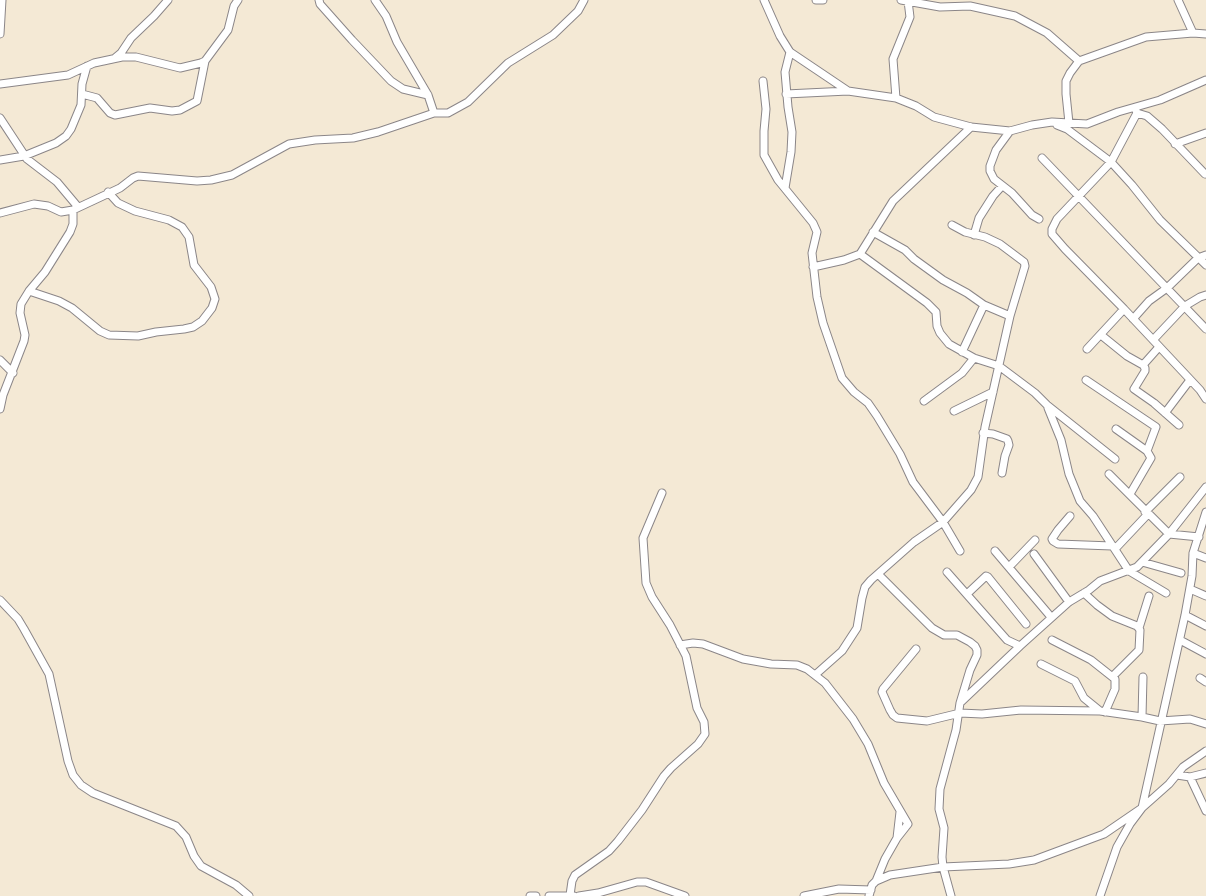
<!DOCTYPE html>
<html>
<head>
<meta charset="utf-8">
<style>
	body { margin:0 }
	canvas { display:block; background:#f4e9d5 }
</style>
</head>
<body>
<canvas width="1206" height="896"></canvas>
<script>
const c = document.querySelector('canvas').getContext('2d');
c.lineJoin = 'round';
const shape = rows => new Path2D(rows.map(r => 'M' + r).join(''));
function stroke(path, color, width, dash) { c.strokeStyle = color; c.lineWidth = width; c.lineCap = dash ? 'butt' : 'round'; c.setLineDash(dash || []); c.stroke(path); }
const street = shape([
	[319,0,320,4,352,40,391,81,403,89,428,95],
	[375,0,386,16,397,42,428,95,434,113],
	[764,0,780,36,790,52,848,91,896,98,916,106,934,117,971,127,1010,131,1032,125,1052,122,1087,124,1118,112,1160,100,1206,80],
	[816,0,823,0],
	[901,0,940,7,970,6,1015,16,1047,33,1079,61],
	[1178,0,1193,33],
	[0,34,2,0],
	[115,58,121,53,131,38,154,16,168,0],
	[763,81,766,109,764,131,764,155,778,180,813,223,817,232,812,253,817,297,823,323,842,378,854,392,868,403,877,416,900,454,913,482,943,522,960,551],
	[0,84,68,75,94,63,122,57,136,57,180,68,201,63,205,61,228,30,234,6,238,0],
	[82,94,97,98,110,113,115,115,150,108,172,111,180,110,197,101,205,61],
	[786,94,848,91],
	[896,98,893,59,910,17,908,1],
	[1135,108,1137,113,1111,162,1057,219,1052,229,1052,234,1065,249,1124,309,1200,390,1206,399],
	[1137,113,1147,116,1162,129,1205,174],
	[0,118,27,159,57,182,78,207],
	[1069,123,1066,94,1066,81,1070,73,1079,61,1146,37,1193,33,1206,34],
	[1057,125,1067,129,1111,162,1132,185,1160,220,1206,265],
	[1010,131,996,150,990,166,990,171,994,179,1012,193,1032,215,1039,219],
	[1175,144,1206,133],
	[1042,158,1206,329],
	[0,160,24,156,56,143,66,136,71,129,81,105,82,84,87,66],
	[785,188,791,152,792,132,788,107,785,72,790,52],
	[0,213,34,204,48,206,61,212,73,210,120,188,133,178,138,176,197,181,211,180,232,175,289,144,315,140,353,138,378,132,434,113,448,113,468,102,508,63,553,35,578,11,584,0],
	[873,232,905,250,914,259,943,280,967,293,984,305,1010,316],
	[974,235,979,218,993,196,1002,186],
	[860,254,927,303,936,312,937,326,940,333,949,344,974,358,999,366,1035,393,1047,405,1115,459],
	[813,267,844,260,860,254,893,201,971,127],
	[29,291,59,301,72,308,100,331,109,335,138,336,156,332,184,329,193,327,202,321,212,308,215,299,211,287,194,265,189,237,182,227,169,220,135,211,118,203,108,192],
	[1133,319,1149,301,1167,288,1198,258,1206,255],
	[1101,335,1127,356,1143,365,1159,347],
	[1153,340,1185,306,1200,297,1206,295],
	[1087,349,1124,309],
	[962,352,984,305],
	[0,360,13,373],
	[1143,365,1145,368,1145,371,1134,389,1154,403,1179,425],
	[1086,380,1156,427,1147,451],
	[924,401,962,373,974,358],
	[1048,408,1061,440,1069,474,1080,501,1093,516,1129,571,1166,593],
	[0,409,3,395,24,341,25,335,20,313,21,304,29,291,45,272,70,232,73,224,73,210],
	[954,411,993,392],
	[1165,413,1190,380],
	[1116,429,1147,451,1151,458,1130,494],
	[983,433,993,434,1007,439,1008,441,1009,445,1005,456,1002,473],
	[1109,474,1169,534,1206,487],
	[1145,512,1180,477],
	[1070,516,1058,530,1052,539,1053,541,1058,544,1112,546],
	[1115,549,1148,514],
	[995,551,1051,617],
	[1193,553,1206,558],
	[1034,554,1069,602],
	[1142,562,1181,573],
	[1009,567,1035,540],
	[947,572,1007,640,1020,646,1069,602,1089,590,1100,581,1137,567,1169,534,1199,537],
	[878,574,932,628,944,635,957,635,970,642,975,646,977,650,977,655,970,670,960,703],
	[1190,589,1206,596],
	[1084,593,1097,605,1112,616,1137,626,1140,630,1139,650,1113,676],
	[967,594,986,576,988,577,1026,624],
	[0,600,18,619,24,629,49,674,68,761,73,775,81,785,93,793,176,826,186,837,194,856,201,866,236,885,249,896],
	[1185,615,1206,626],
	[1139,628,1149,596],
	[1052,640,1091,660,1115,679,1115,689,1105,712],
	[1180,640,1206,654],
	[680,645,693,643,703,644,743,659,771,664,797,665,807,669,825,683,853,719,868,744,884,783,908,824,897,838,885,859,876,881],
	[916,649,883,689,882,692,890,710,893,715,897,718,927,721,960,713,982,714,1021,710,1100,711],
	[1041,664,1075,681,1084,698,1100,711,1142,717,1160,721,1190,719,1206,724],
	[815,675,842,651,857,628,862,598,865,587,871,580,914,542,943,522,971,490,978,477,985,427,1010,316,1025,266,1024,262,1000,244,985,237,965,232,952,225],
	[1200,678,1206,682],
	[1142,717,1143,677],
	[1177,775,1190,777,1206,773],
	[1190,777,1206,811],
	[897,838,900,812],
	[570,895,572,881,575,875,609,851,618,841,642,810,664,776,671,768,698,744,705,734,704,722,697,708,686,656,670,625,652,597,646,583,643,538,662,493],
	[530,896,536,896],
	[549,896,574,896],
	[579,896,598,893,637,882,646,882,685,896],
	[804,896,839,889,871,890],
	[869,896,872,885,876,881,890,875,943,867,1009,864,1034,860,1104,834,1142,808,1169,784,1183,767,1206,751],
	[951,896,943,867,942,857,944,828,939,809,940,789,956,730,960,703,1020,646],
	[1100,896,1117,847,1130,824,1142,808,1185,615,1192,576,1193,553,1206,512]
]);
stroke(street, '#8b8688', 9);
stroke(street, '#fff', 7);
</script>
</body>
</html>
